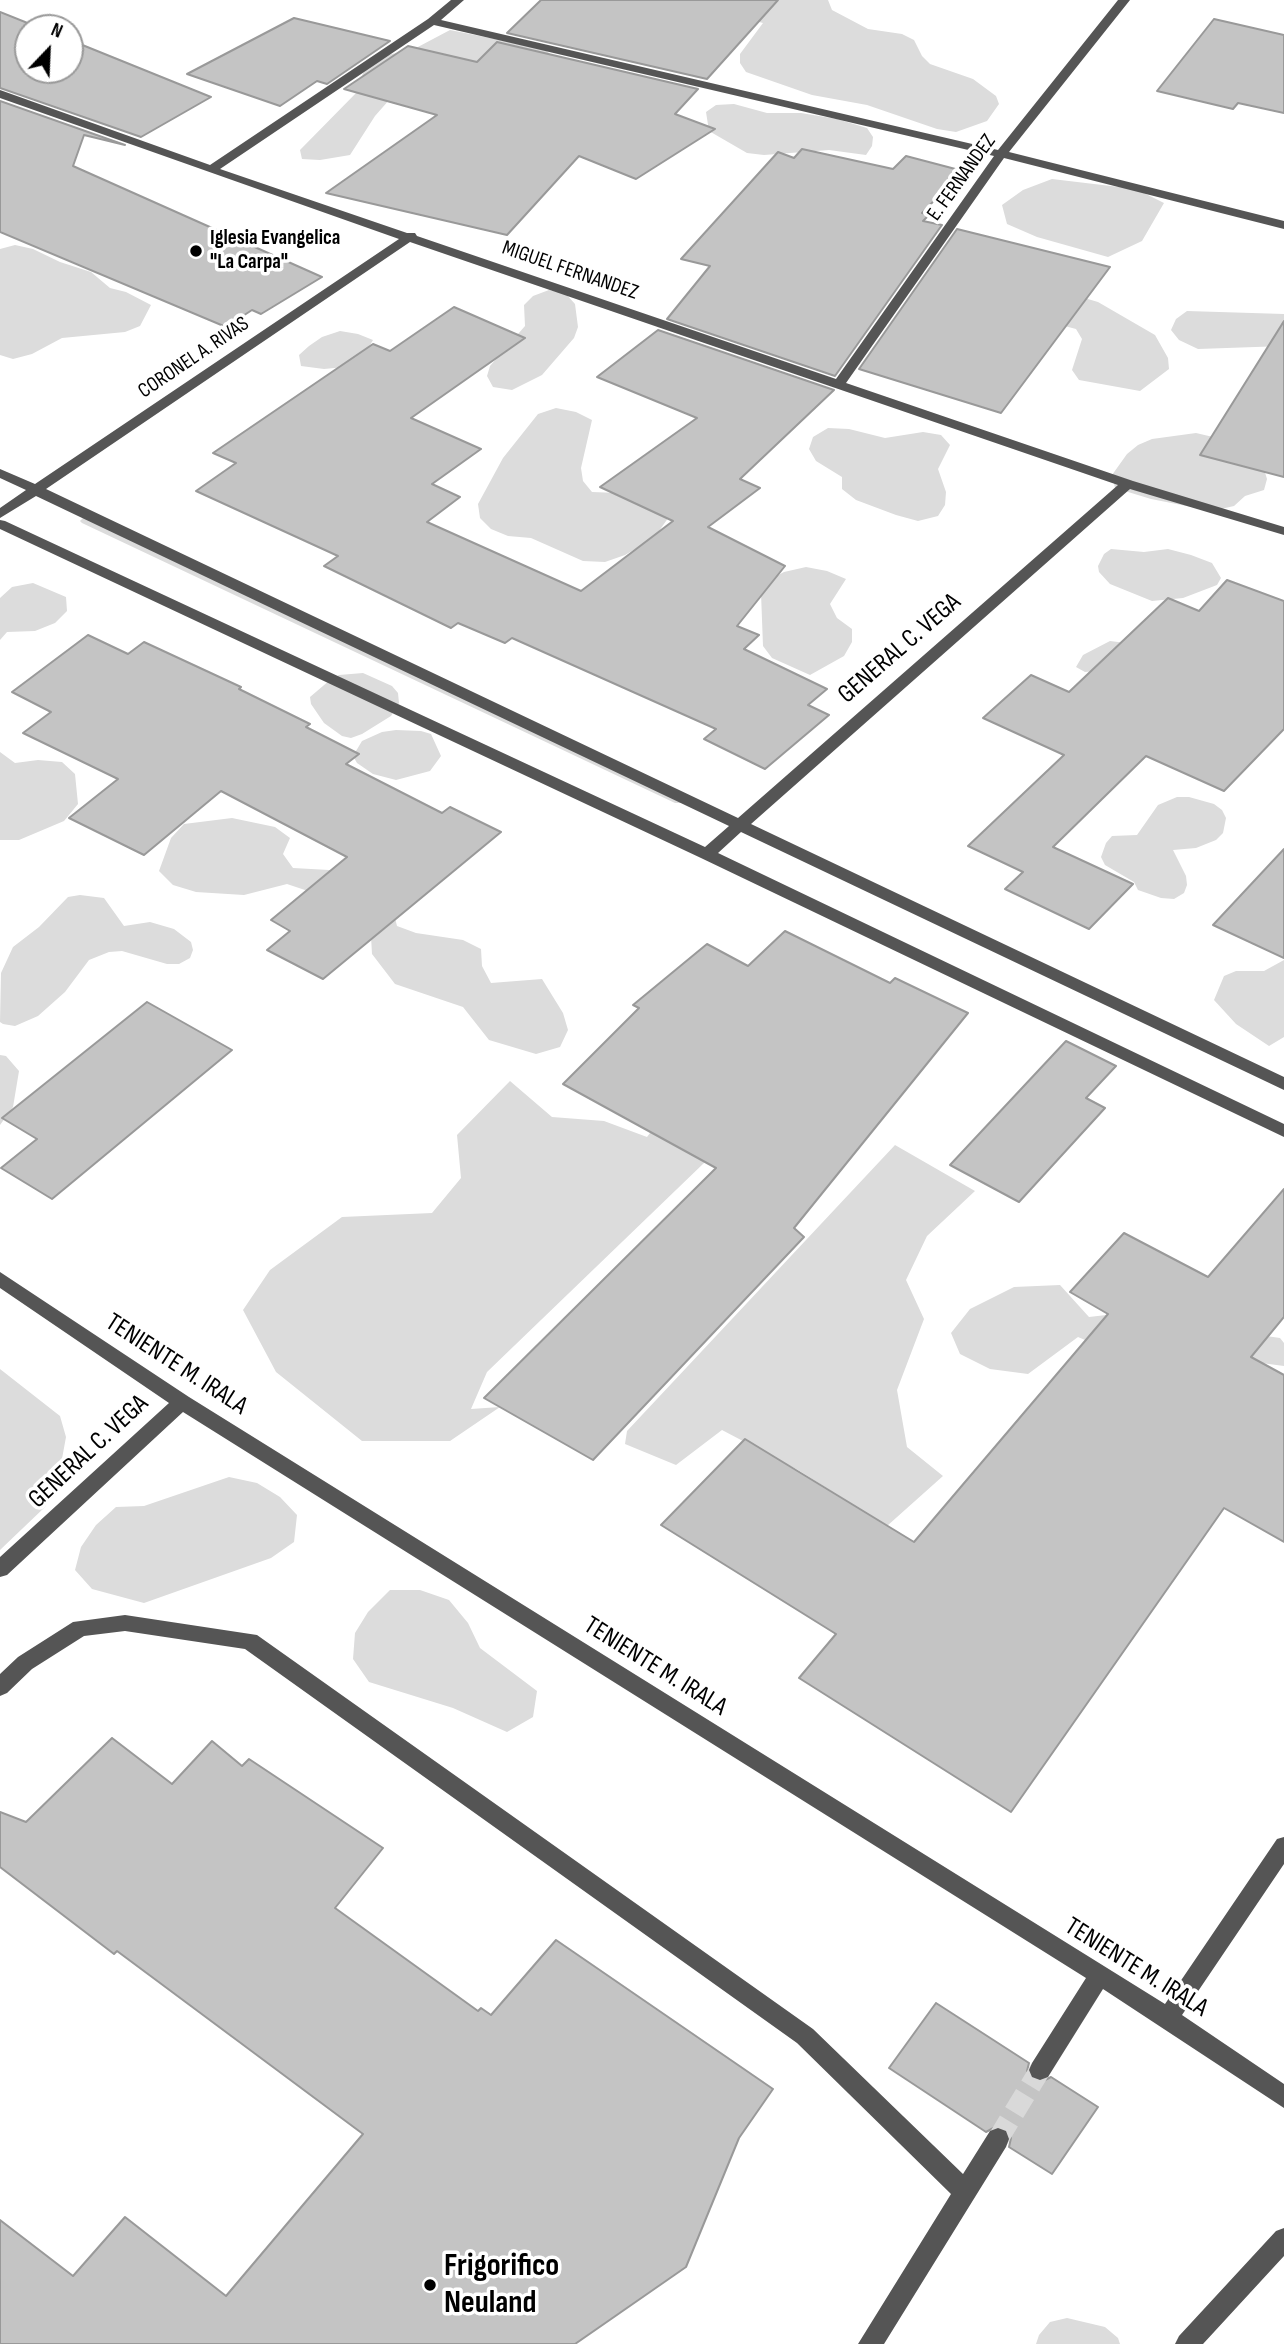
<!DOCTYPE html>
<html>
<head>
<meta charset="utf-8">
<style>
	body { margin:0 }
	#map { position:relative; width:1284px; height:2344px; overflow:hidden; background:#fff; font-family:"Sofia Sans Condensed",sans-serif }
	canvas { display:block }
	.north { position:absolute; left:14px; top:14px; width:70px; height:70px; box-sizing:border-box; background:#fff; border:2px solid #999; border-radius:50%; rotate:23deg; font-size:19px; font-weight:700; line-height:28px; text-align:center; color:#000 }
	.north::after { content:''; display:block; margin:auto; width:24px; height:32px; background:#000; clip-path:polygon(50% 0,100% 100%,50% 72%,0 100%) }
</style>
</head>
<body>
<div id="map">
<canvas width="1284" height="2344"></canvas>
<div class="north">N</div>
</div>
<script>
const c = document.querySelector('canvas').getContext('2d');
c.lineJoin = 'round';
function fill(path, color) { c.fillStyle = color; c.fill(path, 'evenodd'); }
const shape = rows => new Path2D(rows.map(r => 'M' + r).join(''));
function stroke(path, color, width, dash) { c.strokeStyle = color; c.lineWidth = width; c.lineCap = dash ? 'butt' : 'round'; c.setLineDash(dash || []); c.stroke(path); }
function drawText(font, color, halo, rows, align = 'center') {
  c.font = font + ' "Sofia Sans Condensed",sans-serif'; c.lineWidth = 7; c.setLineDash([]); c.textBaseline = 'middle'; c.strokeStyle = halo; c.fillStyle = color; for (const [text, x, y, turn = 0] of rows) {
    c.save(); c.translate(x, y); c.rotate((+turn || 0) * Math.PI / 180); c.textAlign = isNaN(turn) ? turn : align; if (halo) c.strokeText(text, 0, 0); c.fillText(text, 0, 0); c.restore();
  }
}
fill(shape([
	[676,0,828,0,832,10,868,29,902,34,914,40,922,56,930,64,973,79,996,96,999,104,987,121,956,132,937,129,867,105,812,95,746,72,740,63,740,54,763,23],
	[450,30,545,49,553,57,412,74,375,116,350,155,320,160,302,159,300,150,357,92,363,73,380,57,416,48],
	[734,104,767,113,801,113,837,119,867,128,873,137,872,146,866,155,829,150,764,155,747,153,709,131,706,112,716,105],
	[1052,179,1136,189,1164,203,1142,241,1108,257,1037,237,1007,224,1002,205,1023,190],
	[15,245,33,249,60,262,91,272,110,288,126,292,151,305,140,326,125,332,62,338,32,354,13,359,0,355,0,249],
	[549,290,566,294,575,304,578,327,574,338,542,375,512,390,493,387,487,376,490,366,525,326,524,305,533,296],
	[1081,297,1098,302,1155,335,1168,358,1169,369,1140,391,1079,380,1072,370,1082,339,1076,329,1042,320],
	[1187,311,1284,314,1284,346,1198,349,1179,340,1171,330,1176,319],
	[340,331,358,334,373,340,367,350,345,367,324,369,301,366,299,355,309,346,322,337],
	[556,408,576,412,592,420,581,468,583,481,592,492,618,493,671,514,654,538,625,555,605,562,583,561,531,538,508,536,491,529,480,518,478,504,503,458,538,414],
	[828,428,849,429,885,438,923,432,941,435,950,445,938,469,946,492,945,505,938,516,918,521,896,515,856,500,842,489,842,477,816,461,809,449,813,437],
	[1196,433,1243,444,1259,453,1267,479,1264,490,1245,496,1234,506,1212,511,1151,499,1115,488,1112,475,1127,454,1138,445,1152,439],
	[84,517,683,803,675,803,82,523,80,521],
	[1111,549,1144,552,1168,549,1191,555,1212,563,1221,578,1217,585,1183,598,1152,601,1110,584,1099,572,1098,566,1104,554],
	[806,567,827,571,846,579,830,604,837,618,852,629,852,642,844,656,810,675,772,658,763,646,761,593,769,580,784,572],
	[33,583,66,597,67,611,55,623,35,631,7,632,0,640,0,598,12,587],
	[1110,641,1134,644,1096,671,1085,672,1076,667,1083,655],
	[363,673,392,686,398,693,399,703,391,716,362,734,351,738,342,736,324,723,311,704,310,697,330,680,339,675],
	[396,730,421,731,431,734,441,756,430,771,396,780,373,774,357,763,353,756,362,741,382,732],
	[0,752,15,763,38,760,62,762,75,774,78,804,64,821,19,840,0,840],
	[1177,797,1189,797,1214,804,1222,810,1226,818,1223,833,1216,840,1196,848,1173,850,1186,876,1187,885,1184,893,1174,899,1161,898,1138,890,1134,882,1105,865,1101,857,1106,843,1112,836,1137,835,1158,805],
	[232,818,275,827,290,838,283,854,293,868,365,872,385,878,397,926,416,933,463,940,481,949,482,966,491,983,542,979,563,1013,568,1030,560,1047,536,1054,489,1040,463,1007,395,984,372,954,371,936,329,898,287,884,244,895,196,892,173,885,159,871,171,838,184,824],
	[80,895,104,898,124,926,150,922,174,929,191,942,193,950,190,958,179,964,167,964,122,951,109,952,89,960,65,992,38,1016,15,1026,3,1024,0,1022,1,973,13,947,39,927,68,897],
	[1284,960,1284,1037,1269,1046,1236,1024,1214,1000,1224,976,1236,971,1264,971],
	[0,1055,6,1056,19,1071,13,1107,0,1125],
	[698,1069,731,1137,487,1372,471,1409,500,1407,450,1441,362,1441,276,1372,243,1310,270,1270,342,1217,432,1213,461,1178,457,1135,510,1081,552,1117,604,1121,647,1137],
	[895,1145,975,1191,927,1236,906,1280,924,1319,897,1390,907,1447,943,1476,887,1526,798,1470,722,1430,676,1465,625,1444,627,1431],
	[1060,1285,1089,1317,1115,1314,1280,1338,1284,1343,1284,1366,1254,1362,1160,1372,1078,1337,1028,1374,990,1369,960,1354,951,1333,970,1309,1014,1287],
	[0,1369,60,1416,66,1437,57,1486,45,1507,0,1550],
	[229,1477,257,1483,280,1497,297,1515,294,1542,271,1558,144,1603,92,1589,75,1570,81,1547,96,1525,116,1507,144,1506],
	[390,1590,420,1590,449,1600,468,1623,480,1648,537,1691,533,1717,507,1732,453,1708,369,1682,353,1659,355,1633,368,1612],
	[1067,2318,1105,2327,1118,2338,1120,2344,1036,2344,1039,2335,1050,2322]
]), '#dcdcdc');
const building = shape([
	[541,0,778,0,707,79,507,33,541,0],
	[0,12,40,28,28,28,28,70,70,70,70,40,211,97,141,137,0,88,0,12],
	[294,18,390,41,327,84,317,81,280,106,187,74,294,18],
	[1214,19,1284,35,1284,113,1238,103,1233,109,1157,91,1214,19],
	[497,42,698,89,675,114,715,129,636,179,579,156,507,235,326,193,437,115,344,89,408,46,477,62,497,42],
	[0,101,125,145,84,135,73,166,322,277,261,314,252,310,226,327,0,232,0,101],
	[802,149,893,169,906,156,963,171,922,213,929,215,923,221,942,225,835,376,667,319,710,266,681,259,778,152,794,158,802,149],
	[957,229,1110,267,1001,413,859,369,957,229],
	[454,307,525,338,411,418,481,449,432,484,460,497,427,522,581,591,673,521,600,487,697,418,597,377,658,330,834,390,740,479,760,488,708,527,785,566,737,626,759,635,744,649,827,689,808,705,829,715,765,769,704,739,716,729,512,638,505,643,458,623,451,628,324,566,338,556,196,491,236,463,213,453,373,344,390,351,454,307],
	[1284,321,1284,477,1200,455,1284,321],
	[1227,580,1284,601,1284,729,1224,791,1146,756,1053,847,1133,884,1089,929,1005,889,1023,872,968,846,1064,755,983,718,1031,675,1069,692,1168,598,1199,611,1227,580],
	[88,635,128,654,144,642,241,687,239,689,310,724,306,727,359,754,346,764,442,813,450,807,501,832,323,979,267,950,290,931,271,920,347,857,221,791,144,855,69,818,118,779,23,733,51,712,12,692,88,635],
	[1284,849,1284,958,1213,925,1284,849],
	[785,931,890,983,895,978,968,1013,794,1228,804,1237,593,1460,484,1398,716,1168,563,1084,639,1008,633,1005,707,944,748,966,785,931],
	[147,1002,232,1050,52,1199,1,1168,37,1139,2,1118,147,1002],
	[1066,1041,1116,1066,1086,1098,1105,1108,1019,1202,950,1165,1066,1041],
	[1284,1189,1284,1317,1251,1357,1284,1375,1284,1542,1224,1508,1011,1812,799,1678,836,1634,661,1525,745,1439,914,1542,1108,1314,1070,1292,1124,1233,1208,1277,1284,1189],
	[112,1738,172,1784,212,1741,242,1766,249,1759,383,1848,335,1908,478,2011,481,2008,491,2015,556,1940,773,2089,739,2138,686,2267,575,2344,0,2344,0,2220,73,2276,125,2217,226,2296,363,2134,117,1951,114,1954,0,1867,0,1812,26,1822,112,1738],
	[936,2003,1029,2063,1027,2071,1031,2079,1041,2082,1051,2077,1098,2107,1052,2174,1009,2147,1011,2138,1007,2129,997,2126,986,2132,889,2068,936,2003]
]);
fill(building, '#c4c4c4');
stroke(building, '#999', 2);
stroke(shape([
	[998,2139,1040,2070]
]), '#d9d9d9', 21, [21, 10]);
fill(shape([
	[451,0,464,0,441,20,998,150,1118,0,1130,0,1009,152,1284,221,1284,229,1004,158,846,383,1133,481,1284,527,1284,535,1130,489,751,824,1284,1077,1284,1090,741,832,718,853,1284,1124,1284,1137,701,858,0,529,0,520,5,521,705,847,729,826,36,496,0,518,0,508,26,490,0,478,0,469,35,484,399,239,0,98,0,90,210,165,428,19,451,0],
	[434,25,994,156,836,379,417,236,415,233,407,233,220,169,434,25],
	[410,242,1118,485,738,818,46,489,410,242],
	[0,1272,189,1397,1165,2004,1277,1839,1284,1837,1284,1864,1182,2015,1284,2084,1284,2108,1103,1989,1048,2077,1040,2080,1032,2077,1029,2070,1032,2063,1086,1978,183,1412,7,1575,0,1577,0,1557,169,1403,0,1288,0,1272],
	[125,1615,257,1635,813,2029,963,2174,990,2131,998,2128,1006,2131,1009,2139,1006,2147,884,2344,858,2344,951,2194,797,2043,245,1649,125,1631,84,1636,32,1669,7,1693,0,1696,0,1674,18,1657,73,1622,125,1615],
	[1284,2228,1284,2256,1203,2344,1175,2344,1179,2336,1276,2231,1284,2228]
]), '#555');
for (const [x, y, r, color] of [
	[196,251,7,"#000"],
	[430,2285,7,"#000"]
]) { const dot = new Path2D(); dot.arc(x, y, r, 0, 2 * Math.PI); c.fillStyle = color; c.fill(dot); stroke(dot, '#fff', 2.5); }
drawText('21px', '#000', '#fff', [
	["E. FERNANDEZ",962,178,-54],
	["MIGUEL FERNANDEZ",570,271,19],
	["CORONEL A. RIVAS",194,358,-34]
]);
drawText('bold 21px', '#000', '#fff', [
	["Iglesia Evangelica",210,239],
	["\"La Carpa\"",210,263]
], 'left');
drawText('26px', '#000', '#fff', [
	["GENERAL C. VEGA",900,649,-41],
	["TENIENTE M. IRALA",176,1365,33],
	["GENERAL C. VEGA",89,1452,-43],
	["TENIENTE M. IRALA",655,1667,32],
	["TENIENTE M. IRALA",1136,1968,32]
]);
drawText('bold 32px', '#000', '#fff', [
	["Frigorifico",444,2267],
	["Neuland",444,2304]
], 'left');
</script>
</body>
</html>
